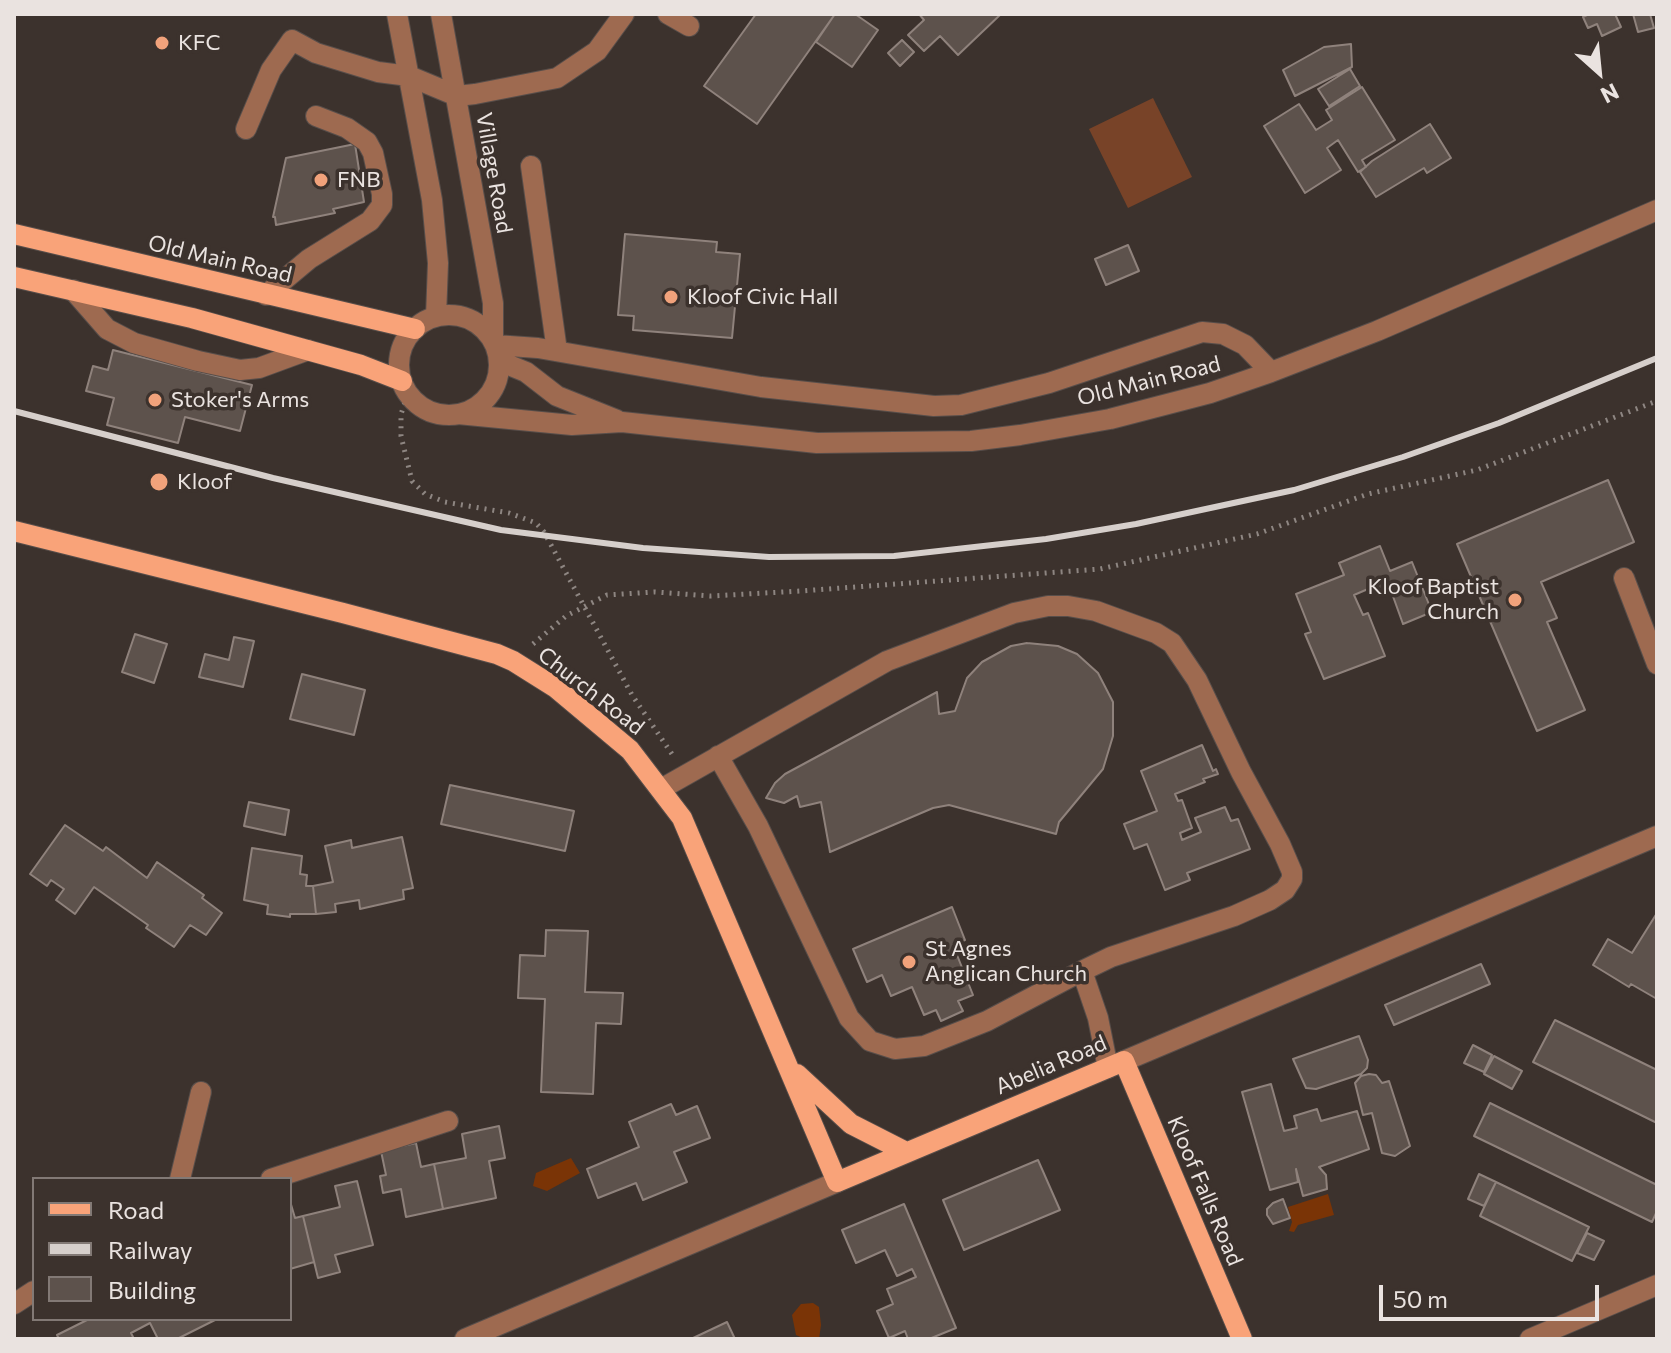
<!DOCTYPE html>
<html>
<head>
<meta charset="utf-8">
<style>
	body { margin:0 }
	#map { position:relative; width:1671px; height:1353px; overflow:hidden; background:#3c322d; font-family:Commissioner,sans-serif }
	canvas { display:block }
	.frame { position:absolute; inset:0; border:16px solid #eae3e0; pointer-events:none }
	.legend { position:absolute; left:32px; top:1177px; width:260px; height:144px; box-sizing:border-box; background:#3c322d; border:2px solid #827975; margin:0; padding:10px 14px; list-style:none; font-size:24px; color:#eae3e0 }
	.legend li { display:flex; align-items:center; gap:16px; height:40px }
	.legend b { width:40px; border:2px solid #827975 }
	.north { position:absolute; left:1559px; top:32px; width:80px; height:80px; -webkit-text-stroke:6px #3c322d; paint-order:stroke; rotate:153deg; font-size:22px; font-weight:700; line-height:32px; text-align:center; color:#eae3e0 }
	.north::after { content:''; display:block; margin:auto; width:28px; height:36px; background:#eae3e0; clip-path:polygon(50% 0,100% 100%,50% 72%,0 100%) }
	.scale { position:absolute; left:1379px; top:1285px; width:220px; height:36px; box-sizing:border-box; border:4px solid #eae3e0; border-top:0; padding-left:10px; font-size:24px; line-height:28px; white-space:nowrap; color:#eae3e0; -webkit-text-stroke:6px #3c322d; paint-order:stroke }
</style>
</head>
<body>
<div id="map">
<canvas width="1671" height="1353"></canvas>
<div class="frame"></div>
<ul class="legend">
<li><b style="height:10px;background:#f9a379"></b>Road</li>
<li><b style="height:10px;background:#d6cfcb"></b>Railway</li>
<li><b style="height:22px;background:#5d524c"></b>Building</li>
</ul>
<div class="north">N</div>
<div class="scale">50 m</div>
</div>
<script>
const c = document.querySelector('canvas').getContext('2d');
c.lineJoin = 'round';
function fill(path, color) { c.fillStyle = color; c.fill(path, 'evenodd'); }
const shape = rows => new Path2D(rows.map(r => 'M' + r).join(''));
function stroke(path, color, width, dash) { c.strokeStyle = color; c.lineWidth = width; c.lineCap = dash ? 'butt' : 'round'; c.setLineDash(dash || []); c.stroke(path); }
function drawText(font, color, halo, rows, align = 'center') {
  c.font = font + ' Commissioner,sans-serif'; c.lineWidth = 7; c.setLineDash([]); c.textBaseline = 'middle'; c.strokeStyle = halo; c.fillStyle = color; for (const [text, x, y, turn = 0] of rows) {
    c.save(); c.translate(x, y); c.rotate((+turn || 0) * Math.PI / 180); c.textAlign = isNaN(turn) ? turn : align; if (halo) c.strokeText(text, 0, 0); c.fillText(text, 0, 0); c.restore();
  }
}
fill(shape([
	[1153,98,1192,177,1128,208,1089,129]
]), '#784328');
fill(shape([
	[571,1158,580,1173,547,1191,533,1186,536,1173],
	[1328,1194,1334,1215,1298,1225,1294,1232,1289,1231,1292,1222,1288,1207],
	[813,1303,819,1307,821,1325,819,1339,805,1339,796,1335,792,1315,801,1304]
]), '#7a3406');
const building = shape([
	[756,14,835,14,757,124,704,86,756,14],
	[835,14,855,14,878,30,852,67,816,42,835,14],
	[919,14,1001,14,958,55,940,36,924,51,908,35,924,20,919,14],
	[1589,14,1615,14,1621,27,1602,36,1597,24,1588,28,1583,17,1589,14],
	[1633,14,1650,14,1654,28,1638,32,1633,14],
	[902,40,914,52,900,66,888,53,902,40],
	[1351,44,1352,67,1295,96,1283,70,1324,47,1351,44],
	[1350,69,1360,86,1329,106,1318,89,1350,69],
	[1362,87,1395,140,1362,160,1366,167,1358,172,1338,140,1327,148,1341,170,1305,193,1264,126,1299,104,1316,130,1332,120,1326,110,1362,87],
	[1430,124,1451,158,1427,173,1424,168,1376,197,1360,172,1372,161,1430,124],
	[355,144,364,202,333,209,335,213,276,225,275,217,273,217,286,158,355,144],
	[625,234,717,242,716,252,740,254,732,338,633,330,634,316,618,315,625,234],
	[1128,245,1139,271,1106,285,1095,259,1128,245],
	[113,350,252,385,240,431,185,417,178,443,107,425,114,398,86,391,93,366,108,370,113,350],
	[1608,480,1634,542,1541,582,1557,618,1547,622,1585,710,1537,731,1457,544,1608,480],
	[1380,546,1390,571,1412,562,1432,612,1403,624,1390,588,1378,593,1375,586,1354,595,1363,615,1368,613,1385,656,1324,679,1305,634,1311,632,1296,594,1344,575,1339,563,1380,546],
	[135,634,167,644,154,683,122,672,135,634],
	[234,637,254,641,243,687,199,677,205,654,229,660,234,637],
	[1027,643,1058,646,1077,654,1098,673,1113,702,1113,736,1103,769,1059,822,1056,834,949,805,933,808,830,852,821,802,800,807,797,796,784,803,766,798,775,783,785,774,937,692,939,714,955,711,967,678,982,662,1011,646,1027,643],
	[302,674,365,690,354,735,290,719,302,674],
	[1202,745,1213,771,1216,769,1218,774,1203,779,1205,782,1175,794,1178,801,1182,800,1192,828,1180,833,1182,840,1201,832,1195,818,1225,807,1231,821,1238,819,1250,849,1187,873,1190,880,1165,890,1147,844,1134,849,1124,824,1157,811,1141,771,1202,745],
	[450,785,574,811,565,851,441,824,450,785],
	[249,802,289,810,285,835,244,826,249,802],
	[65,825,103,851,106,847,147,878,157,862,204,895,202,898,222,913,206,935,190,925,174,947,146,928,148,925,94,887,75,914,56,900,64,889,51,880,47,886,30,874,65,825],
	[402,837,413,888,403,890,404,899,360,909,359,900,335,904,336,912,316,914,313,886,333,882,325,846,351,840,352,848,402,837],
	[252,848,302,856,300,874,307,875,306,886,313,886,316,914,290,914,290,917,267,914,268,905,244,900,252,848],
	[952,907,965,940,953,945,973,995,958,1001,963,1011,941,1021,936,1010,924,1015,912,987,891,996,882,975,867,982,853,949,952,907],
	[1657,913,1657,999,1631,984,1629,987,1593,965,1608,939,1632,953,1657,913],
	[546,930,588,931,585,992,623,993,621,1024,596,1023,593,1094,541,1092,545,999,518,998,520,955,545,956,546,930],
	[1481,964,1490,984,1394,1025,1385,1005,1481,964],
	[1555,1020,1657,1070,1657,1123,1533,1062,1555,1020],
	[1359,1036,1368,1060,1367,1068,1361,1074,1316,1089,1306,1088,1293,1059,1359,1036],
	[1473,1045,1492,1055,1484,1072,1464,1063,1473,1045],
	[1494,1056,1522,1071,1512,1089,1484,1074,1494,1056],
	[1369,1074,1376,1075,1382,1083,1389,1081,1410,1146,1395,1156,1382,1153,1372,1113,1363,1115,1355,1083,1361,1076,1369,1074],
	[1271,1084,1284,1131,1297,1128,1294,1116,1317,1109,1321,1121,1357,1111,1369,1149,1319,1167,1326,1175,1327,1189,1303,1196,1296,1169,1298,1182,1270,1190,1242,1092,1271,1084],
	[1490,1103,1657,1185,1657,1211,1652,1222,1474,1136,1490,1103],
	[671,1104,676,1115,697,1106,710,1138,674,1152,687,1182,643,1200,636,1183,598,1198,587,1169,639,1147,629,1122,671,1104],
	[499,1126,505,1158,489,1161,496,1198,443,1209,434,1164,466,1158,462,1134,499,1126],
	[416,1143,421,1167,434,1164,443,1209,406,1217,401,1189,383,1193,380,1176,386,1175,381,1151,416,1143],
	[1038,1160,1060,1210,964,1250,943,1200,1038,1160],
	[1479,1174,1496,1182,1484,1206,1468,1199,1479,1174],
	[357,1181,373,1245,335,1255,340,1272,318,1278,303,1216,340,1207,335,1186,357,1181],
	[1496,1182,1589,1227,1572,1261,1480,1216,1496,1182],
	[1283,1199,1290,1218,1273,1224,1267,1215,1267,1209,1273,1203,1283,1199],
	[290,1201,295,1218,303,1216,314,1262,290,1269,290,1201],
	[904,1204,956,1328,929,1339,908,1339,905,1331,889,1338,877,1311,893,1304,887,1289,916,1277,912,1269,897,1276,885,1250,856,1263,842,1230,904,1204],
	[1587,1233,1604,1241,1594,1260,1577,1253,1587,1233],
	[89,1319,217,1319,177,1339,158,1339,150,1323,131,1333,134,1339,59,1339,57,1335,89,1319],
	[727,1322,735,1339,691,1339,727,1322]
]);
fill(building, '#5d524c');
stroke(building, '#8f827c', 2);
const minor = shape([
	[397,14,432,200,438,263,436,317],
	[441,14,493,303,493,340],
	[668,14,689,26],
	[246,129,271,70,292,40,316,53,378,72,409,76,457,96,475,94,557,78,597,51,624,14],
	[531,166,557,351],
	[73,290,107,329,134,343,198,361,240,370,259,368,308,350],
	[266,295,309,259,370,221,382,205,382,194,373,153,367,142,347,128,316,116],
	'399 365a50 50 0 1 1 100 0a50 50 0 1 1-100 0Z',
	[495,345,538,348,761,387,934,406,961,405,1049,383,1202,332,1223,334,1245,345,1271,372],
	[499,361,526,372,557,396,617,420],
	[458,414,572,425,622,422,817,443,971,441,1020,435,1110,419,1210,393,1271,372,1377,331,1657,210],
	[1624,578,1657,664],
	[718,756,758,826,849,1018,870,1041,895,1049,924,1046,987,1021,1082,971],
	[661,789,887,661,1014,613,1048,606,1068,606,1096,611,1156,633,1172,643,1197,680,1241,772,1280,844,1292,872,1292,879,1285,890,1270,900,1234,916,1111,957,1082,971,1098,1018,1108,1068],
	[1124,1061,1657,836],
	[180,1179,201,1092],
	[271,1179,448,1121],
	[14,1304,34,1291],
	[465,1339,837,1182],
	[1530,1339,1657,1285]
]);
const major = shape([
	[14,234,415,329],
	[14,277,192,318,361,365,402,381],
	[14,531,343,613,497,654,513,661,556,688,630,750,682,818,837,1182,1124,1061,1242,1339],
	[797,1074,851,1124,906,1152]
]);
stroke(minor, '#584e4a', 22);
stroke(major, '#584e4a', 22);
stroke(shape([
	[405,403,401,414,401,436,412,481,425,494,445,502,509,513,536,523,544,532,632,695,674,757],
	[533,644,566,616,607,595,655,592,711,596,801,591,1100,569,1257,534,1368,494,1477,470,1657,401]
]), '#8e8682', 5, [2, 6]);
stroke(minor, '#9e6a50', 20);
stroke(major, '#f9a379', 20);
stroke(shape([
	[14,411,273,478,501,530,643,548,769,557,894,556,1046,539,1136,524,1294,490,1403,457,1499,423,1657,358]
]), '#d6cfcb', 6);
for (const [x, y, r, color] of [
	[162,43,8,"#f1a27b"],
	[321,180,8,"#f1a27b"],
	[671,297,8,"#f1a27b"],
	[155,400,8,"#f1a27b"],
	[159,482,10,"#f1a27b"],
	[1515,600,8,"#f1a27b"],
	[909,962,8,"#f1a27b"]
]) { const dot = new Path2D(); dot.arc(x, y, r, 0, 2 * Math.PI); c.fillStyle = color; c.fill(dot); stroke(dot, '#3c322d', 3); }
drawText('22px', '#eae3e0', '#3c322d', [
	["KFC",178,43],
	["FNB",337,180],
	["Kloof Civic Hall",687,297],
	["Stoker's Arms",171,400],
	["Kloof",177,482],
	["Kloof Baptist",1499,587,"right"],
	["Church",1499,612,"right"],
	["St Agnes",925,949],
	["Anglican Church",925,974]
], 'left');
drawText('22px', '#eae3e0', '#3c322d', [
	["Village Road",494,173,80],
	["Old Main Road",220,259,13],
	["Old Main Road",1149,381,-14],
	["Church Road",591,691,38],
	["Abelia Road",1051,1065,-23],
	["Kloof Falls Road",1205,1191,67]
]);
</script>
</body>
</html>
